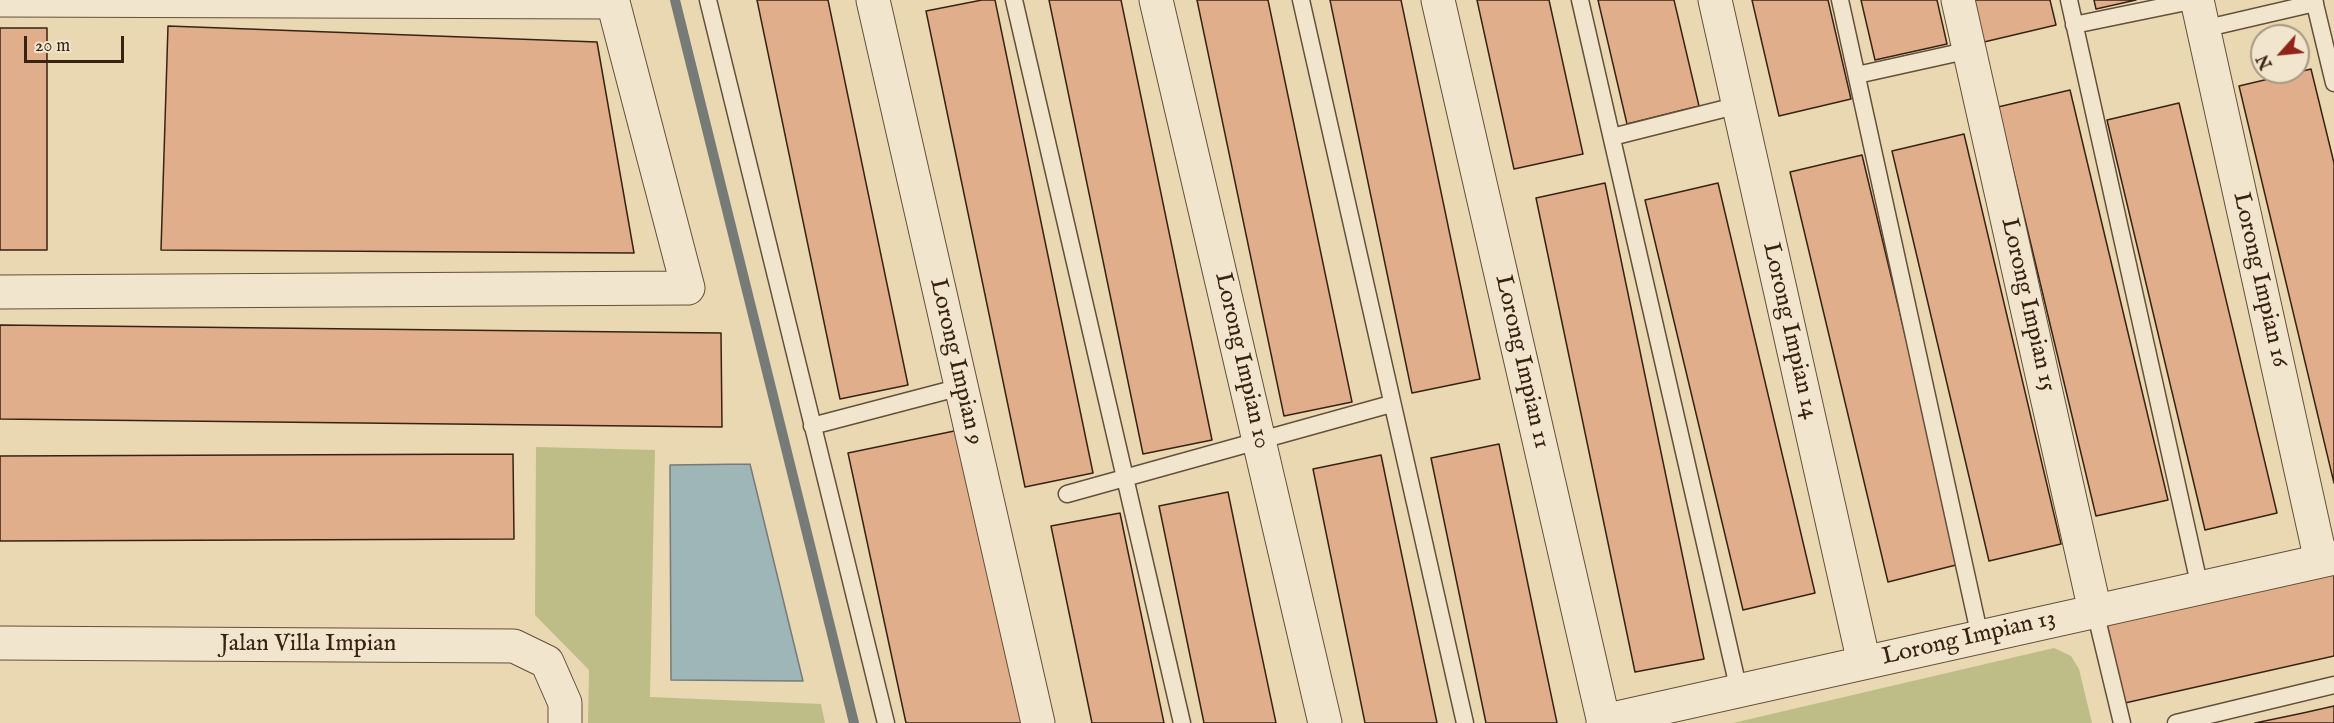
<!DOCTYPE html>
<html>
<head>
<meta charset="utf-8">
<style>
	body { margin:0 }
	#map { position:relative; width:2334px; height:723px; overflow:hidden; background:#e9d8b2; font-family:"IM FELL English",serif }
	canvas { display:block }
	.north { position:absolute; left:2250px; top:24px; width:60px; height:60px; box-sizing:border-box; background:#f1e6cd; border:2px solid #a79883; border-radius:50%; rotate:243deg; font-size:16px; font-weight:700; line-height:24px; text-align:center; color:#382313 }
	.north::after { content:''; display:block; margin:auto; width:21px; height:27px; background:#8f2418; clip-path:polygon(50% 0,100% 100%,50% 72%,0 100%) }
	.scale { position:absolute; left:24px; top:36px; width:100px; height:27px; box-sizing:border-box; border:3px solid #382313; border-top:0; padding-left:8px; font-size:18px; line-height:21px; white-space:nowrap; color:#382313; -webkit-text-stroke:4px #f1e6cd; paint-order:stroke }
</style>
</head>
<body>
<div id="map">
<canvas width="2334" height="723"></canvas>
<div class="north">N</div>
<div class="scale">20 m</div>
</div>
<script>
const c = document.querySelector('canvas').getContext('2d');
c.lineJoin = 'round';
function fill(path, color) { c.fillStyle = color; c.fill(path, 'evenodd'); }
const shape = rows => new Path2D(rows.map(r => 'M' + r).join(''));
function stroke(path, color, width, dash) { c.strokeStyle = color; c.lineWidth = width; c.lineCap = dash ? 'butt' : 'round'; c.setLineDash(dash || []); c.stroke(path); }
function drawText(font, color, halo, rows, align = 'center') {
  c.font = font + ' "IM FELL English",serif'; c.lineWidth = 6; c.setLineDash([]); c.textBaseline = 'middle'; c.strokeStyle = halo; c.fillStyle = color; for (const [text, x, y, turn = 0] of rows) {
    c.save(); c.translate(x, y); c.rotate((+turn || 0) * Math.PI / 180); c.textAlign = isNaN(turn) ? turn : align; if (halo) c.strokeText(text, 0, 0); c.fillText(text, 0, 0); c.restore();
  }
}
fill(shape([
	[536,447,655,450,650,697,821,704,825,723,588,723,589,670,535,615],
	[2054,648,2071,656,2079,669,2092,723,1733,723]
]), '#bebc87');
const water = shape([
	[750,464,803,681,671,680,670,465,750,464]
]);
fill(water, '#9fb6b9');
stroke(water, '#767b77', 1.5);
stroke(shape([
	[675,0,854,723]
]), '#767b77', 10);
const building = shape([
	[757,0,828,0,908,385,840,399,757,0],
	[982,0,995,0,1093,473,1025,487,926,11,982,0],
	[1049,0,1121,0,1212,440,1143,454,1049,0],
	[1197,0,1268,0,1352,402,1284,416,1197,0],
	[1330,0,1401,0,1480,379,1412,393,1330,0],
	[1477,0,1549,0,1583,154,1514,169,1477,0],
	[1598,0,1674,0,1699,106,1627,124,1598,0],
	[1752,0,1828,0,1851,99,1779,116,1752,0],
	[1861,0,1937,0,1947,44,1875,60,1861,0],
	[1974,0,2050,0,2056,25,1984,42,1974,0],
	[2094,0,2136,0,2096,9,2094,0],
	[168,26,597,42,634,253,161,250,168,26],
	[0,28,47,28,47,250,0,250,0,28],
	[2311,69,2334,163,2334,483,2239,86,2311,69],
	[2070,90,2168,500,2096,516,1998,107,2070,90],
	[2179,103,2277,513,2205,530,2107,120,2179,103],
	[1964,134,2061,544,1989,561,1892,151,1964,134],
	[1862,155,1960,564,1888,582,1790,172,1862,155],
	[1605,183,1704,659,1635,672,1536,198,1605,183],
	[1718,183,1815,593,1743,610,1645,200,1718,183],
	[0,325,721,333,722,427,0,419,0,325],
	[959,430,1022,723,906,723,848,453,959,430],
	[1499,444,1537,628,1557,723,1486,723,1431,458,1499,444],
	[513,454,514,539,0,541,0,456,513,454],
	[1381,455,1393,513,1437,723,1365,723,1313,469,1381,455],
	[1228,492,1254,619,1276,723,1204,723,1159,506,1228,492],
	[1120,513,1127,547,1164,723,1092,723,1051,526,1120,513],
	[2334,574,2334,656,2125,703,2107,625,2334,574],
	[2334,706,2334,723,2255,723,2303,713,2334,706]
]);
fill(building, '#e1ae8c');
stroke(building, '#382313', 1.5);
const service = shape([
	[708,0,886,723],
	[1014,0,1182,723],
	[1301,0,1465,723],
	[1580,0,1739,691],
	[1840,0,1980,637],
	[2069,0,2200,588],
	[2314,0,2334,83],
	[2074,25,2196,0],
	[2203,29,2315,3],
	[1857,75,1970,50],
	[1612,137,1739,105],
	[812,426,961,387],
	[1067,494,1391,404],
	[2095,611,2122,723],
	[2176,723,2334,685]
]);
const minor = shape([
	[0,0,613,2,688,288,0,292],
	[873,0,1038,723],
	[1156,0,1325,723],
	[1438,0,1604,723],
	[1715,0,1864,663],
	[1958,0,2095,611],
	[2197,0,2321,561],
	[0,643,514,646,547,662,565,703,565,723],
	[1603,721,2334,558]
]);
stroke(service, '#64503b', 19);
stroke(minor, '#64503b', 35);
stroke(service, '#f1e6cd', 16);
stroke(minor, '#f1e6cd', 33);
drawText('24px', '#382313', '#f1e6cd', [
	["Lorong Impian 16",2259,280,77],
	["Lorong Impian 15",2027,305,77],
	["Lorong Impian 14",1789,331,77],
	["Lorong Impian 10",1241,361,77],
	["Lorong Impian 9",955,362,77],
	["Lorong Impian 11",1521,362,77],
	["Lorong Impian 13",1969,639,-13],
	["Jalan Villa Impian",308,645]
]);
</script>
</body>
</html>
